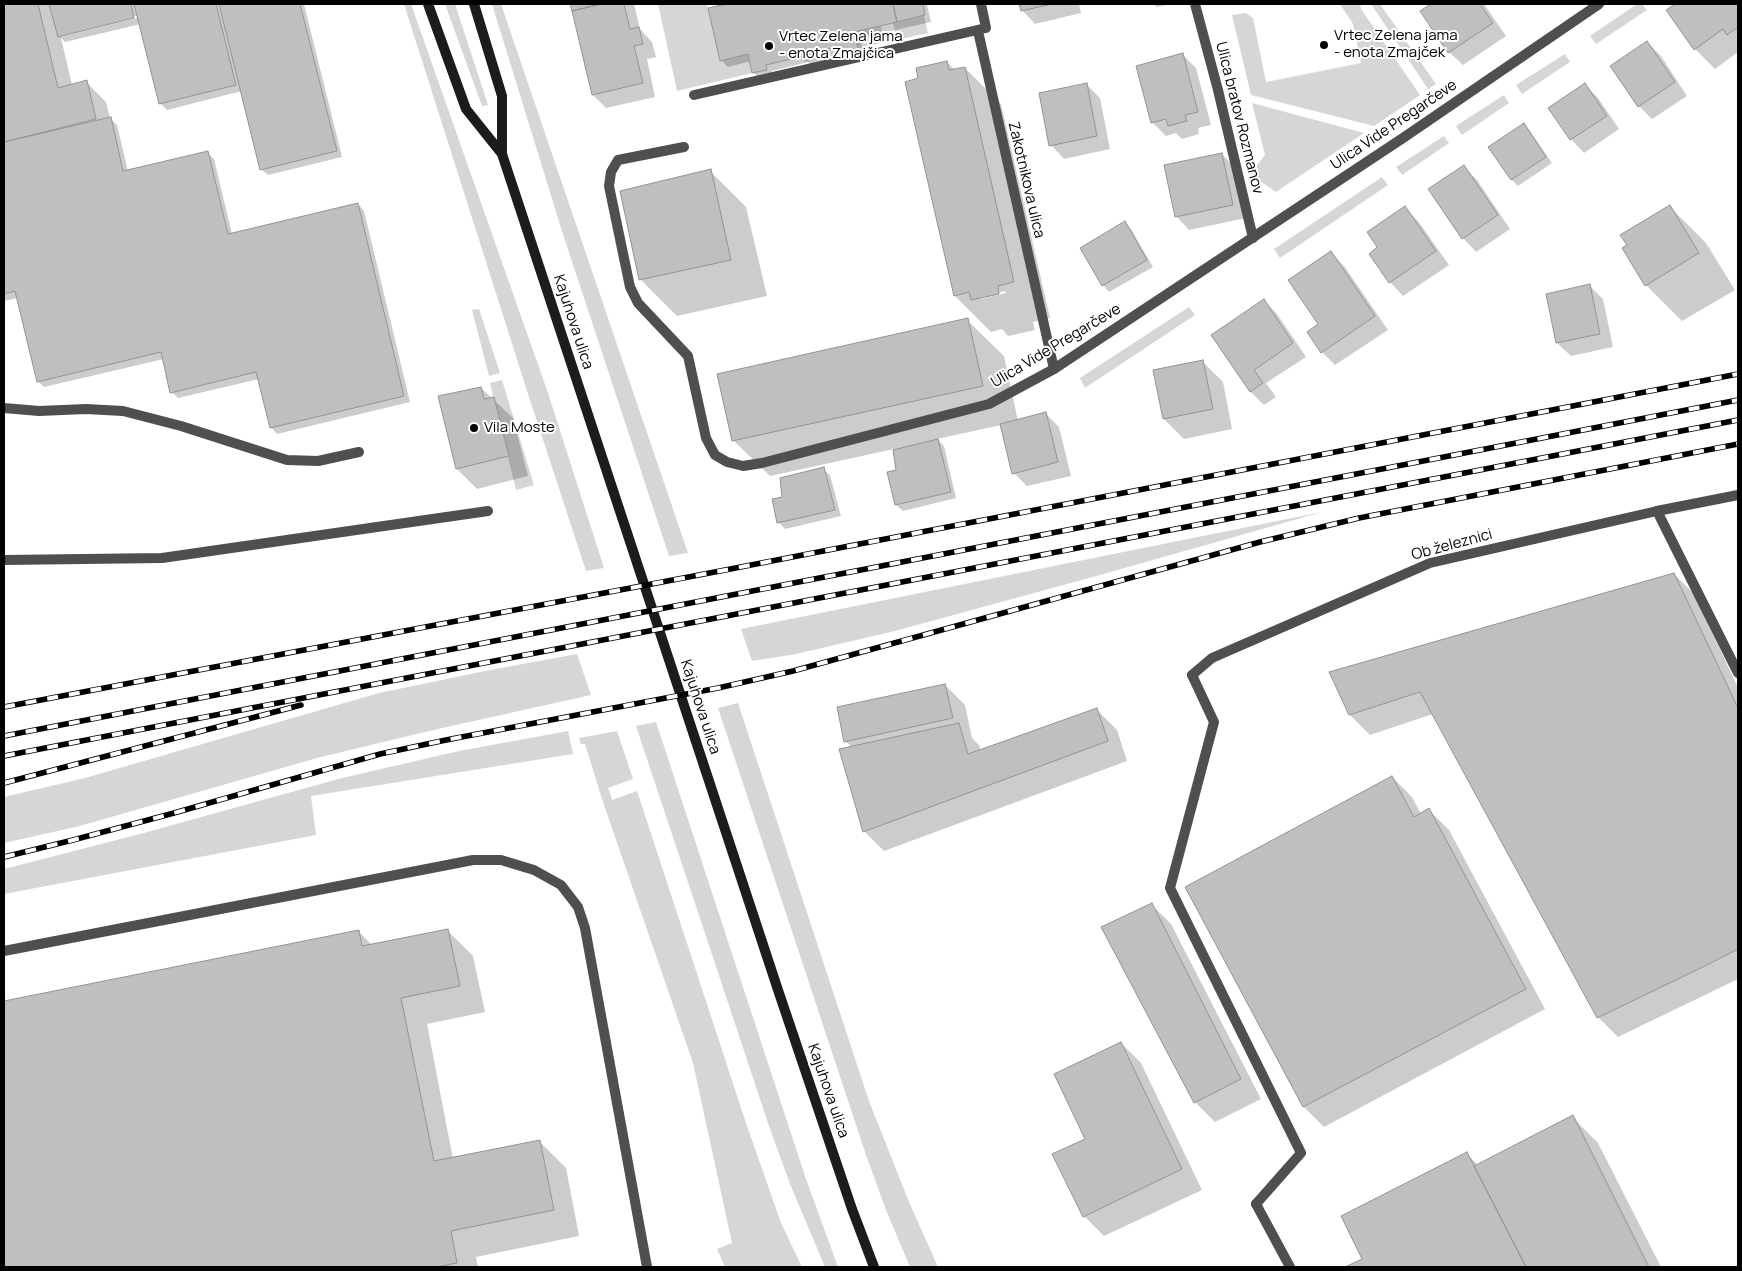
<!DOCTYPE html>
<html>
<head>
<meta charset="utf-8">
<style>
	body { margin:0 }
	#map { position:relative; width:1742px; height:1271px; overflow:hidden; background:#fff; font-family:Manrope,sans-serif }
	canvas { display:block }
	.frame { position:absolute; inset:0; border:5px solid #000; pointer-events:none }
</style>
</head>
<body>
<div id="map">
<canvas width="1742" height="1271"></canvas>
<div class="frame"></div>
</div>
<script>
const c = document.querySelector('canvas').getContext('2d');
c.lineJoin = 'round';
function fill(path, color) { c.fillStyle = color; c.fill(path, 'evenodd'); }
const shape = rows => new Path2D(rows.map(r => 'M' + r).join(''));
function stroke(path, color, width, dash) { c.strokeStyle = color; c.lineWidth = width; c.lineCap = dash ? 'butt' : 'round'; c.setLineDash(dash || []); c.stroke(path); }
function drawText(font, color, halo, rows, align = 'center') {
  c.font = font + ' Manrope,sans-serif'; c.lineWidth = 4; c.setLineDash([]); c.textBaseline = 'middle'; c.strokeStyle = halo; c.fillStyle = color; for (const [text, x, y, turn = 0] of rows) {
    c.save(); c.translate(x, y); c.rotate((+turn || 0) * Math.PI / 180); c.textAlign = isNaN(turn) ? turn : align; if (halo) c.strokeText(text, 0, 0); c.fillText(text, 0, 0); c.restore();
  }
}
fill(shape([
	[404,4,411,4,548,393,604,568,586,571,529,397],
	[445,4,455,4,488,105,482,106],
	[492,4,501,4,688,553,669,556,561,228],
	[658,4,707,4,720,61,748,54,752,73,677,91],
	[1340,4,1360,4,1361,9,1420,95,1374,126,1251,95,1232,15,1246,13,1253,18,1266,82,1361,63,1353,24],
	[1371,4,1380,4,1436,84,1428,89],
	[1637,4,1642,4,1647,10,1596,44,1590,36],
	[924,16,928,33,897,40,893,23],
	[881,26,885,42,858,49,854,32],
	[1565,54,1570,62,1522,94,1516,85],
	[1504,95,1509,103,1462,135,1456,126],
	[1252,103,1364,133,1276,192,1250,174,1265,155],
	[1444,136,1449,143,1402,175,1396,167],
	[1382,177,1388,185,1280,258,1274,249],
	[1189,307,1195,315,1085,388,1080,378],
	[479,309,500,373,489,376,472,310],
	[502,380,534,485,516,490,490,383],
	[1322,512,1100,575,895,631,796,654,752,661,741,629],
	[577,654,591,695,429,731,317,758,80,826,4,843,4,797,85,778,379,693,485,671],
	[738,703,869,1101,909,1202,938,1267,910,1267,886,1210,866,1155,718,708],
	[656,722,806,1179,838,1267,825,1267,790,1184,769,1126,636,726],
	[568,731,573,754,311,796,316,835,4,894,4,869,140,834,342,778,459,751],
	[617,731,633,779,608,788,610,793,612,800,637,791,746,1123,781,1223,802,1267,725,1267,717,1249,732,1243,693,1063,603,802,585,744,581,744,579,738]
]), '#d6d6d6');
fill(shape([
	[4,4,304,4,342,157,268,175,261,169,242,91,167,110,160,103,141,24,65,42,61,38,72,85,86,82,106,102,110,118,117,125,128,171,208,153,214,159,232,234,358,204,364,211,410,402,277,434,271,427,259,379,178,398,172,392,164,359,44,387,38,381,18,298,4,301],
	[140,15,141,17,61,37,61,34],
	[572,4,634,4,640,29,652,42,656,57,647,59,655,97,606,108,593,95],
	[733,4,927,4,931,22,860,38,864,55,850,58,845,53,822,58,824,64,812,67,808,62,772,71,773,76,760,79,753,72,751,61,728,67,721,60,710,9],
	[1020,4,1079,4,1081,13,1035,24,1022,10],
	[1153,4,1171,4,1157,7],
	[1433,4,1484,4,1506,36,1463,65,1449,52,1421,12],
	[1677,4,1738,4,1738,52,1715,69,1695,49,1667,10],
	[1647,42,1661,56,1687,96,1652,119,1639,106],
	[1183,55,1196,68,1211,125,1198,128,1199,134,1182,139,1176,133,1166,136,1152,122],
	[947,62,955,70,965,68,1001,104,1050,318,1033,322,1035,330,1008,336,1002,329,991,332,955,296,920,79],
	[1005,291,1006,293,981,299,981,297],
	[1087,85,1100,98,1110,149,1064,159,1051,145],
	[1585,85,1598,98,1619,129,1584,153,1571,139,1550,108],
	[1524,125,1530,131,1552,163,1518,186,1512,180,1490,147],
	[1222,154,1235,168,1246,218,1189,230,1176,216],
	[1464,167,1477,180,1510,229,1476,252,1463,238],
	[710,171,746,207,767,296,677,316,641,280],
	[1404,207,1418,221,1449,265,1403,296,1390,282,1370,254,1379,248],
	[1670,207,1706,243,1735,290,1682,321,1646,285],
	[1125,223,1131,229,1153,267,1109,292,1103,285],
	[1330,252,1344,266,1388,330,1335,365,1322,352,1320,324],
	[1590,286,1603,299,1613,347,1571,356,1557,343],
	[1264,301,1277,314,1306,357,1266,383,1276,397,1264,405,1251,392],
	[967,320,1004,356,1018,421,1046,414,1059,427,1071,476,1027,486,1014,473,1001,425,937,439,944,446,956,498,903,511,896,505,889,473,898,471,894,449,770,476,733,440],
	[1203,362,1223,382,1232,429,1184,439,1164,419],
	[481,388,513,418,528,476,477,489,457,469],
	[823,469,830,475,841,516,785,529,778,522,784,498],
	[1674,574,1694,594,1738,688,1738,979,1618,1037,1598,1017,1433,714,1370,735,1350,715],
	[945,685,965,705,972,738,979,745,981,751,1097,710,1117,730,1127,761,884,851,864,831,852,747,845,741],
	[1392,777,1412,797,1421,814,1429,810,1449,830,1545,1009,1324,1127,1304,1107,1187,887],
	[1151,904,1171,924,1261,1099,1215,1122,1195,1102],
	[447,930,473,956,485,1012,427,1024,453,1159,540,1142,566,1168,579,1236,476,1257,478,1267,4,1267,4,1002,358,931,372,945],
	[1121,1043,1141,1063,1202,1190,1104,1236,1084,1216],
	[1572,1117,1598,1143,1661,1267,1348,1267,1364,1259,1467,1154,1478,1165]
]), '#0003');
const building = shape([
	[4,4,38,4,58,88,87,80,96,119,4,142,4,4],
	[49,4,131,4,134,18,58,37,49,4],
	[134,4,216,4,236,85,159,104,134,4],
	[219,4,300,4,337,151,260,170,219,4],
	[570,4,601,4,572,11,570,4],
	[601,4,624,4,630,29,639,27,643,44,634,46,643,83,592,95,572,11,601,4],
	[727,4,893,4,897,22,854,32,858,49,842,52,841,46,817,52,818,58,805,61,803,56,766,65,767,70,752,73,748,54,720,61,708,8,727,4],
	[893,4,923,4,925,15,897,22,893,4],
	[1019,4,1052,4,1021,11,1019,4],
	[1431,4,1480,4,1493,23,1448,53,1420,11,1431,4],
	[1675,4,1738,4,1738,27,1727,35,1723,29,1694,50,1666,10,1675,4],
	[1647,41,1675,82,1638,107,1610,66,1647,41],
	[1183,53,1198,112,1185,115,1187,121,1168,126,1166,119,1151,123,1136,66,1183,53],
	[947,61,949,70,965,67,1014,282,998,286,999,294,971,300,969,292,954,296,905,82,918,78,916,68,947,61],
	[1087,83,1097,136,1049,146,1039,93,1087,83],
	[1585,83,1607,116,1570,140,1548,108,1585,83],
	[111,117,123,171,208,151,228,234,358,203,404,396,270,428,256,372,170,393,161,352,37,382,15,291,4,294,4,142,111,117],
	[1524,123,1546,157,1511,180,1488,147,1524,123],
	[1222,153,1233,205,1175,217,1164,165,1222,153],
	[1464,165,1498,215,1462,239,1428,189,1464,165],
	[711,169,731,260,639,280,620,191,711,169],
	[1670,205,1699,253,1645,286,1622,248,1627,245,1620,235,1670,205],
	[1405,206,1436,251,1389,283,1369,254,1377,247,1367,232,1405,206],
	[1125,221,1147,260,1102,286,1080,248,1125,221],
	[1331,251,1375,316,1321,353,1307,332,1318,324,1288,280,1331,251],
	[1590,284,1600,334,1556,343,1546,294,1590,284],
	[1264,299,1293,343,1254,370,1263,383,1250,392,1211,335,1264,299],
	[968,318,983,386,732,441,717,374,968,318],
	[1203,360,1213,409,1163,419,1153,370,1203,360],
	[481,387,484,399,494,397,509,456,456,469,438,396,481,387],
	[1046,412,1058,462,1012,474,1000,424,1046,412],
	[938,439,951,492,895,505,887,472,896,470,893,450,938,439],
	[824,467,835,510,777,523,772,499,782,497,780,478,824,467],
	[1674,573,1738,708,1738,949,1709,964,1597,1018,1420,692,1349,715,1329,672,1674,573],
	[945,684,953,718,844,742,837,707,945,684],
	[1097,708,1108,741,863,832,839,749,959,723,968,754,1097,708],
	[1392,776,1414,817,1429,808,1526,989,1303,1107,1185,887,1392,776],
	[1152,903,1241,1079,1194,1103,1101,927,1152,903],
	[448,929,460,986,401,998,434,1161,540,1140,554,1210,451,1231,457,1263,436,1267,4,1267,4,1001,359,930,362,946,448,929],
	[1121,1042,1182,1169,1083,1217,1052,1154,1085,1139,1054,1074,1121,1042],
	[1573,1115,1649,1267,1526,1267,1474,1166,1573,1115],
	[1467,1152,1526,1267,1345,1267,1362,1259,1341,1216,1467,1152]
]);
fill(building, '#bfbfbf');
stroke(building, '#939393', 1);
stroke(shape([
	[1195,4,1218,90,1253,238],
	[694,95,986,28,981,4],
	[684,147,618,160,611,172,609,186,630,287,638,303,688,356,706,438,715,455,727,462,743,466,762,463,989,404,1054,369,978,31],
	[4,408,39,411,86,409,123,411,181,426,287,460,318,461,359,452],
	[1657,511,1738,673],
	[4,560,162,558,488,511],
	[1192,675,1214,722,1170,888,1301,1153,1256,1204],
	[4,951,473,860,501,860,534,870,561,885,578,907,585,928,647,1267]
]), '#4f4f4f', 10);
stroke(shape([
	[1054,369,1403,138,1599,4],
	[1192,675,1212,658,1430,563,1657,511,1738,495],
	[1256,1204,1290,1267]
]), '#4f4f4f', 10);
stroke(shape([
	[428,4,466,109,502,154],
	[474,4,502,96,502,154,778,990,852,1209,874,1267]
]), '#1c1c1c', 10);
const rail = shape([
	[4,707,720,571,1738,374],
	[4,736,1738,400],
	[4,756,1738,420],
	[4,783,301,705],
	[4,857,73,840,174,813,380,754,446,740,718,688,793,671,1260,542,1359,518,1738,444]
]);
stroke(rail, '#000', 5.5);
stroke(rail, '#fff', 4, [11]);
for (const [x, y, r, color] of [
	[1324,45,5,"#000"],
	[769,46,5,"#000"],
	[474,428,5,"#000"]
]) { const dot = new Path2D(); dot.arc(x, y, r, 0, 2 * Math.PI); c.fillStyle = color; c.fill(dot); stroke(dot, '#fff', 2); }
drawText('15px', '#000', '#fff', [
	["Vrtec Zelena jama",1334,36],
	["- enota Zmajček",1334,53],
	["Vrtec Zelena jama",779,37],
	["- enota Zmajčica",779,54],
	["Vila Moste",484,428]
], 'left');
drawText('15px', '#000', '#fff', [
	["Ulica bratov Rozmanov",1239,118,76],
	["Ulica Vide Pregarčeve",1394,125,-34],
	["Zakotnikova ulica",1026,180,77],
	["Kajuhova ulica",573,322,72],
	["Ulica Vide Pregarčeve",1056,346,-31],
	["Ob železnici",1452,545,-15],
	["Kajuhova ulica",700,707,72],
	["Kajuhova ulica",828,1091,71]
]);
</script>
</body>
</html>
